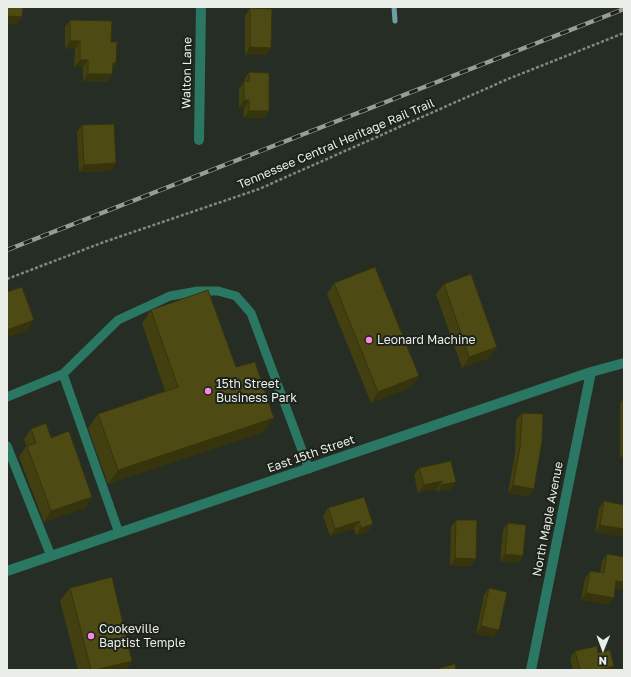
<!DOCTYPE html>
<html>
<head>
<meta charset="utf-8">
<style>
	body { margin:0 }
	#map { position:relative; width:631px; height:677px; overflow:hidden; background:#262d24; font-family:"Golos Text",sans-serif }
	canvas { display:block }
	.frame { position:absolute; inset:0; border:8px solid #e9eee8; pointer-events:none }
	.north { position:absolute; left:583px; top:629px; width:40px; height:40px; -webkit-text-stroke:3px #1d231b; paint-order:stroke; rotate:181deg; font-size:11px; font-weight:700; line-height:16px; text-align:center; color:#e9eee8 }
	.north::after { content:''; display:block; margin:auto; width:14px; height:18px; background:#e9eee8; clip-path:polygon(50% 0,100% 100%,50% 72%,0 100%) }
</style>
</head>
<body>
<div id="map">
<canvas width="631" height="677"></canvas>
<div class="frame"></div>
<div class="north">N</div>
</div>
<script>
const c = document.querySelector('canvas').getContext('2d');
c.lineJoin = 'round';
const shape = rows => new Path2D(rows.map(r => 'M' + r).join(''));
function stroke(path, color, width, dash) { c.strokeStyle = color; c.lineWidth = width; c.lineCap = dash ? 'butt' : 'round'; c.setLineDash(dash || []); c.stroke(path); }
function fill(path, color) { c.fillStyle = color; c.fill(path, 'evenodd'); }
function drawText(font, color, halo, rows, align = 'center') {
  c.font = font + ' "Golos Text",sans-serif'; c.lineWidth = 4; c.setLineDash([]); c.textBaseline = 'middle'; c.strokeStyle = halo; c.fillStyle = color; for (const [text, x, y, turn = 0] of rows) {
    c.save(); c.translate(x, y); c.rotate((+turn || 0) * Math.PI / 180); c.textAlign = isNaN(turn) ? turn : align; if (halo) c.strokeText(text, 0, 0); c.fillText(text, 0, 0); c.restore();
  }
}
stroke(shape([
	[394,7,395,21]
]), '#6aa0a4', 5);
stroke(shape([
	[7,279,104,242,259,189,508,79,624,33]
]), '#828880', 2.5, [3, 2]);
stroke(shape([
	[63,374,118,320,170,296,198,291,218,291,236,296,251,313,309,469],
	[7,397,63,374,119,533],
	[7,446,51,556]
]), '#2a7863', 9);
stroke(shape([
	[199,140,201,7],
	[7,571,591,372,624,363],
	[531,670,591,372]
]), '#2a7863', 10);
const rail = shape([
	[7,250,624,9]
]);
stroke(rail, '#989d96', 4.5);
stroke(rail, '#1d231b', 3, [9]);
fill(shape([
	[250,8,266,55,245,55,245,16],
	[70,20,111,42,116,63,112,68,112,74,107,82,83,81,83,67,74,67,75,49,65,48,65,27],
	[249,72,269,111,264,118,243,118,244,108,239,108,239,89,244,82,244,80],
	[82,125,116,163,111,171,79,172,77,132],
	[334,283,412,387,371,403,327,294],
	[444,284,497,347,489,358,462,368,436,294],
	[151,310,236,367,264,432,108,484,88,428,98,414,165,391,142,323],
	[624,398,624,458,620,458,620,403],
	[522,413,534,489,528,496,508,493,515,454,516,420],
	[31,429,51,438,85,508,44,522,19,457,26,446,24,439],
	[419,468,456,482,451,489,437,492,437,489,418,493,414,475],
	[364,497,368,532,356,535,354,529,330,536,323,516,328,508],
	[604,501,624,505,624,535,623,537,595,532,599,508],
	[456,520,476,559,471,566,450,566,451,527],
	[508,523,523,556,518,563,500,561,503,530],
	[607,554,624,557,624,590,615,589,614,598,608,605,581,600,585,578,590,571,600,573,602,561],
	[70,588,132,661,126,670,78,670,60,601],
	[489,588,494,637,476,634,484,595],
	[575,651,598,653,612,670,573,670,570,658]
]), '#424010');
fill(shape([
	[7,16,22,17,17,24,7,24],
	[70,41,80,41,75,49,65,48],
	[250,47,271,48,266,55,245,55],
	[80,60,88,60,83,67,74,67],
	[113,63,116,63,111,70],
	[88,74,112,74,107,82,83,81],
	[244,100,249,100,244,108,239,108],
	[249,111,269,111,264,118,243,118],
	[116,163,111,171,79,172,84,165],
	[34,320,27,331,7,338,7,330],
	[497,347,489,358,462,368,469,357],
	[419,376,412,387,371,403,378,392],
	[274,418,264,432,108,484,118,470],
	[624,452,624,458,620,458],
	[442,481,437,489,418,493,424,485],
	[456,482,451,489,437,492,442,485],
	[513,485,534,489,528,496,508,493],
	[92,497,85,508,44,522,51,511],
	[359,521,354,529,330,536,335,529],
	[373,524,368,532,356,535,361,528],
	[600,525,624,529,624,535,623,537,595,532],
	[505,554,523,556,518,563,500,561],
	[455,558,476,559,471,566,450,566],
	[616,581,624,582,624,590,611,588],
	[586,593,614,598,608,605,581,600],
	[481,626,499,630,494,637,476,634],
	[132,661,126,670,95,670],
	[614,666,612,670,598,670]
]), '#36340d');
const building = shape([
	[7,7,23,7,22,17,7,16,7,7],
	[250,8,272,9,271,48,250,47,250,8],
	[70,20,112,21,111,42,117,42,116,63,113,63,112,74,88,74,88,60,80,60,80,41,70,41,70,20],
	[249,72,269,73,269,111,249,111,249,100,244,100,244,81,249,81,249,72],
	[114,124,116,163,84,165,82,125,114,124],
	[375,267,419,376,378,392,334,283,375,267],
	[471,274,497,347,469,357,444,284,471,274],
	[22,287,34,320,7,330,7,292,22,287],
	[208,290,236,367,255,362,274,418,118,470,98,414,178,387,151,310,208,290],
	[522,413,543,414,542,441,534,489,513,485,520,447,522,413],
	[46,423,51,438,69,431,92,497,51,511,27,446,36,443,31,429,46,423],
	[451,461,456,482,442,485,442,481,424,485,419,468,451,461],
	[364,497,373,524,361,528,359,521,335,529,328,508,364,497],
	[604,501,624,505,624,529,600,525,604,501],
	[456,520,477,520,476,559,455,558,456,520],
	[508,523,526,525,523,556,505,554,508,523],
	[607,554,624,557,624,582,616,581,614,598,586,593,590,571,604,573,607,554],
	[112,577,132,661,95,670,91,670,70,588,112,577],
	[489,588,507,592,499,630,481,626,489,588],
	[597,646,598,653,610,650,614,666,598,670,580,670,575,651,597,646],
	[455,664,456,670,433,670,455,664]
]);
fill(building, '#4d4b13');
stroke(building, '#36340d', 1);
for (const [x, y, r, color] of [
	[369,340,4,"#fb86e5"],
	[208,391,4,"#fb86e5"],
	[91,636,4,"#fb86e5"]
]) { const dot = new Path2D(); dot.arc(x, y, r, 0, 2 * Math.PI); c.fillStyle = color; c.fill(dot); stroke(dot, '#1d231b', 1.5); }
drawText('12px', '#e9eee8', '#1d231b', [
	["Walton Lane",187,73,-89],
	["Tennessee Central Heritage Rail Trail",336,144,-23],
	["East 15th Street",311,454,-19],
	["North Maple Avenue",548,519,-79]
]);
drawText('12px', '#e9eee8', '#1d231b', [
	["Leonard Machine",377,340],
	["15th Street",216,384],
	["Business Park",216,398],
	["Cookeville",99,629],
	["Baptist Temple",99,643]
], 'left');
</script>
</body>
</html>
